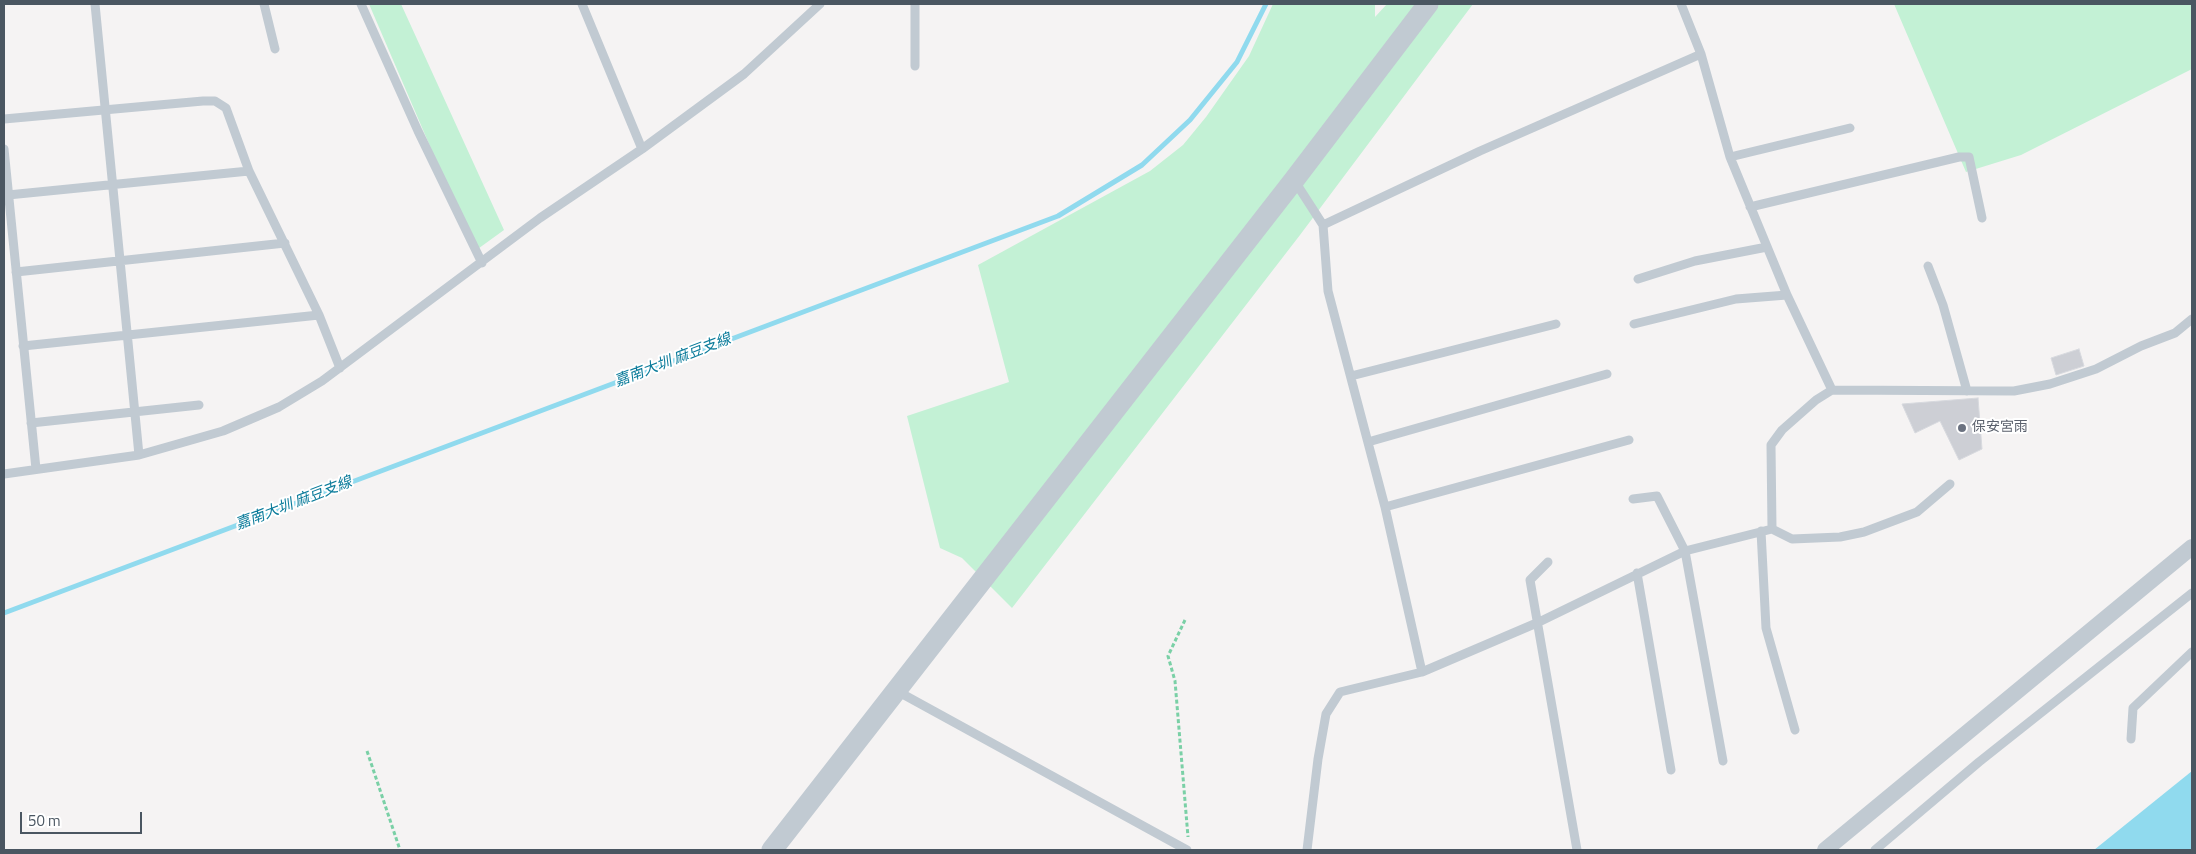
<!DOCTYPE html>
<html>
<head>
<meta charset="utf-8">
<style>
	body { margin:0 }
	#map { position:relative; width:2196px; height:854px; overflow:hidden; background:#f5f3f3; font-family:"Titillium Web",sans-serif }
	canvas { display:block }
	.frame { position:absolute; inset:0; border:5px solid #4a5661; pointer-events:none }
	.scale { position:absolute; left:20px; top:812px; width:122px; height:22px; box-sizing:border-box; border:2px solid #4a5661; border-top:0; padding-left:6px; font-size:15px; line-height:18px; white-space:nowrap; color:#4a5661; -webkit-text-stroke:4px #fff; paint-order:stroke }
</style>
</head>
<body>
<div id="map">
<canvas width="2196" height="854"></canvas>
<div class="frame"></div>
<div class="scale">50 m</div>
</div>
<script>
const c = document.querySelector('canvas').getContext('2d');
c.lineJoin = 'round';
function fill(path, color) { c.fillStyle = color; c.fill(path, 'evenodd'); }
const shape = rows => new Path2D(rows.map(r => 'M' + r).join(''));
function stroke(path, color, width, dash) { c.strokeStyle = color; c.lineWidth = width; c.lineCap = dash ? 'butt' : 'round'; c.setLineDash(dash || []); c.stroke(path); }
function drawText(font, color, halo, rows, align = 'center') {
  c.font = font + ' "Titillium Web","Noto Sans TC",sans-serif'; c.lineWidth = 4; c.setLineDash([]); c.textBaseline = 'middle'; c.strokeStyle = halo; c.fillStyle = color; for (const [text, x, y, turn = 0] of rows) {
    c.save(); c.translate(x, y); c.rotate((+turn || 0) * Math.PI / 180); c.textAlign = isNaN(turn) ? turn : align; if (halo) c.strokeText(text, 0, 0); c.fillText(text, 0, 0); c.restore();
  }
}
fill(shape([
	[369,4,401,4,504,230,475,251],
	[1273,4,1375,4,1375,17,1387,4,1473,4,1300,235,1012,608,962,558,940,548,907,416,1009,382,978,265,1150,171,1183,145,1206,117,1249,56],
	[1894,4,2192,4,2192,69,2021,155,1966,172]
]), '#c3f1d5');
fill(shape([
	[2192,771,2192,850,2094,850]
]), '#90daee');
stroke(shape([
	[4,613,1058,216,1142,165,1190,120,1237,62,1266,4]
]), '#90daee', 5);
const building = shape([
	[2079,349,2084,366,2056,375,2051,358,2079,349],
	[1978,398,1982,449,1959,460,1940,421,1915,433,1902,404,1978,398]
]);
fill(building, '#cdcfd5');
stroke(building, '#d7d9de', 1);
stroke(shape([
	[1185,620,1168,656,1175,681,1188,837],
	[367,751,400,850]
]), '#7ad0a6', 3, [4, 2.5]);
stroke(shape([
	[95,4,139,455],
	[264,4,275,49],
	[361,4,418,131,482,263],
	[582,4,642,149],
	[915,4,915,66],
	[1681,4,1701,54,1730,157,1787,295,1832,390],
	[4,119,203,101,215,101,226,108,249,171,319,315,340,368],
	[4,149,36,469],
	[1730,157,1850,128],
	[1294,180,1323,225,1328,291,1385,507,1422,672],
	[8,195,249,171],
	[1750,207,1959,157,1969,157,1982,218],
	[1323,225,1480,151,1701,54],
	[1928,266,1943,305,1967,391],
	[16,272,285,243],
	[1638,279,1695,261,1767,247],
	[1634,324,1736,299,1787,295],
	[23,346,319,315],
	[1351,376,1556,324],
	[31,423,199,405],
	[1368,442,1607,374],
	[4,474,139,455,223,431,279,407,322,381,540,218,642,149,744,74,820,4],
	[1633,499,1657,496,1685,551,1723,761],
	[1385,507,1629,440],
	[1772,529,1792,539,1840,537,1864,532,1917,512,1950,484],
	[1761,531,1766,628,1795,730],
	[1548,562,1530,580,1577,850],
	[1637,573,1671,770],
	[897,691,1187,850],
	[2131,739,2133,708,2192,652],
	[1307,850,1318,759,1326,714,1340,692,1422,672,1539,622,1685,551,1772,529,1771,445,1782,430,1816,400,1832,390,2014,391,2050,384,2096,369,2141,346,2175,333,2192,319],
	[1875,850,1979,762,2192,593]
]), '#c1cad2', 9);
stroke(shape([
	[1825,850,2192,547]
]), '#c1cad2', 16);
stroke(shape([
	[772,850,1294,180,1428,4]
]), '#c1cad2', 21);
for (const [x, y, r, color] of [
	[1962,428,5,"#6b7280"]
]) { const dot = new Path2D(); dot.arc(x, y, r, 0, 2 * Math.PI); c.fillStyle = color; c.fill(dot); stroke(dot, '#fff', 2); }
drawText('14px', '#5b616d', '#fff', [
	["保安宮雨",1972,428]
], 'left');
drawText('italic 15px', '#0c7c9b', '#fff', [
	["嘉南大圳 麻豆支線",673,361,-21],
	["嘉南大圳 麻豆支線",294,504,-21]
]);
</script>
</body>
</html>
